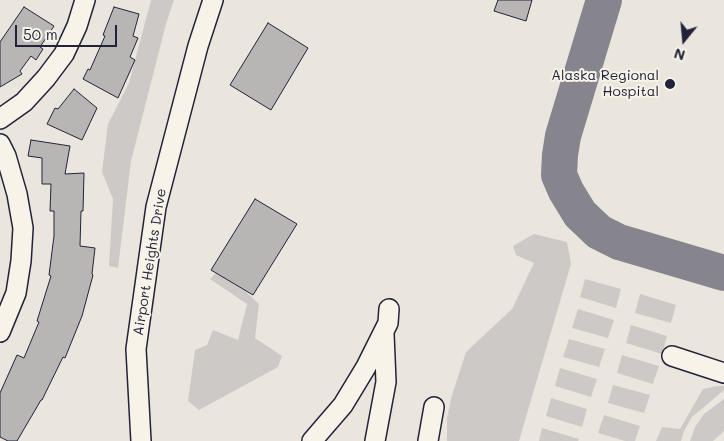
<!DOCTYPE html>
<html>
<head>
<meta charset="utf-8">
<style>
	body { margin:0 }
	#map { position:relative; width:724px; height:441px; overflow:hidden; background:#eae6de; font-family:Mali,sans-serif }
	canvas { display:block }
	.north { position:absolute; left:659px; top:15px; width:50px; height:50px; -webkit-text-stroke:4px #f7f3e8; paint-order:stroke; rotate:197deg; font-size:14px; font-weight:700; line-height:20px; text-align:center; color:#22223b }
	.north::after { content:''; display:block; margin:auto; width:18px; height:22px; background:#22223b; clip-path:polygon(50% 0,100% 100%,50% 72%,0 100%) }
	.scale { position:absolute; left:15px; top:25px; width:102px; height:22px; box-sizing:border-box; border:2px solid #22223b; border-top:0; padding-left:6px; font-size:15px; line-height:18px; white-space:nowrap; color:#22223b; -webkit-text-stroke:4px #f7f3e8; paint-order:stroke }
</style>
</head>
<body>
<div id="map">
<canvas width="724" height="441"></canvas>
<div class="north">N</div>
<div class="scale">50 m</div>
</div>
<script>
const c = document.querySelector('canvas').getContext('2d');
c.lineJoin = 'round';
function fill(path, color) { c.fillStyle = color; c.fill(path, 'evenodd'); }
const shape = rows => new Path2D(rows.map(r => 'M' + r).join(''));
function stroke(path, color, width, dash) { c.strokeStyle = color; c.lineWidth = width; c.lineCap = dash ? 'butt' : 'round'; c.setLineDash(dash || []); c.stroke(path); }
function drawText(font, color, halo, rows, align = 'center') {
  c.font = font + ' Mali,sans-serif'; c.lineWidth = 4; c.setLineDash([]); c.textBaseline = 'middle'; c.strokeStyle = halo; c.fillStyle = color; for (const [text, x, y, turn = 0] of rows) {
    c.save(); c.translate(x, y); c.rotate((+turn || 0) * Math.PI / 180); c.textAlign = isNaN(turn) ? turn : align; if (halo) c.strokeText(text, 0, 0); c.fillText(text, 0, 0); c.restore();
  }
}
fill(shape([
	[151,0,174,0,166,24,131,161,118,268,109,266,113,199,102,172,108,124,129,83],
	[534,234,567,242,571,264,519,441,447,441,447,418,452,395,466,352,512,309,534,263,516,255,513,246],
	[216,273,245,291,259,304,255,338,282,356,278,367,199,410,188,401,195,350,207,345,213,330,238,340,247,304,210,279],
	[585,279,621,289,616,308,580,297],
	[640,294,676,305,671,323,635,313],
	[578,309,614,320,608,338,572,328],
	[631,325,667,336,662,354,626,343],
	[569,339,605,349,599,367,563,357],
	[622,355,659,366,653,384,617,373],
	[560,368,597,379,591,397,555,386],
	[613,385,650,395,644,413,608,403],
	[717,386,724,386,724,390,692,417,684,431,681,441,656,441,662,427,680,429,703,389],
	[551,398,587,409,582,427,546,416],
	[724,399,724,431,713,441,690,441,695,427,704,414],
	[604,415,640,426,635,441,625,441,598,433],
	[542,428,579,439,578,441,539,441]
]), '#cdc9c6');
stroke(shape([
	[604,0,563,136,560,155,559,175,566,191,580,214,599,232,619,242,724,273]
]), '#86848c', 36);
const building = shape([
	[498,0,532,0,526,21,494,11,498,0],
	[24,7,54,26,40,47,43,49,36,60,31,56,20,71,22,74,0,87,0,42,24,7],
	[114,7,139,14,133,36,138,38,130,57,135,60,118,98,83,79,88,69,90,70,105,36,103,35,114,7],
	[268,23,308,48,271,110,230,85,268,23],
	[74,89,97,108,82,140,47,124,55,108,58,109,74,89],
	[31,140,70,146,65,174,84,173,83,211,81,211,80,246,95,248,92,274,93,275,82,316,65,358,63,357,42,400,41,400,17,441,8,441,0,437,0,393,17,355,24,358,39,322,37,321,51,276,49,275,54,236,54,211,50,211,51,184,42,184,42,158,28,156,31,140],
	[255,199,297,224,253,295,211,270,255,199]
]);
fill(building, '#b8b6b5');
stroke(building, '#22223b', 1);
const minor = shape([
	[0,119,24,102,46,78,64,54,77,26,85,0],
	[0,144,6,156,17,194,23,228,21,261,16,293,0,332],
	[672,356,724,373],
	[141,441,136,349,156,207,198,46,213,0],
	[312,441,343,405,366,367,388,323,389,309],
	[375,441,386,382,384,334],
	[428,441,434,407]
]);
stroke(minor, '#22223b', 22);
stroke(minor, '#f7f3e8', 19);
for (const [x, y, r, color] of [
	[670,84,6,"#22223b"]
]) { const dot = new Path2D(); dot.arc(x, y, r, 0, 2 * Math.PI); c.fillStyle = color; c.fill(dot); stroke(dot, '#f7f3e8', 2); }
drawText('14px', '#22223b', '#f7f3e8', [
	["Alaska Regional",659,76],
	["Hospital",659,92]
], 'right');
drawText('14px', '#22223b', '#f7f3e8', [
	["Airport Heights Drive",150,262,-81]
]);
</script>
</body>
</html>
